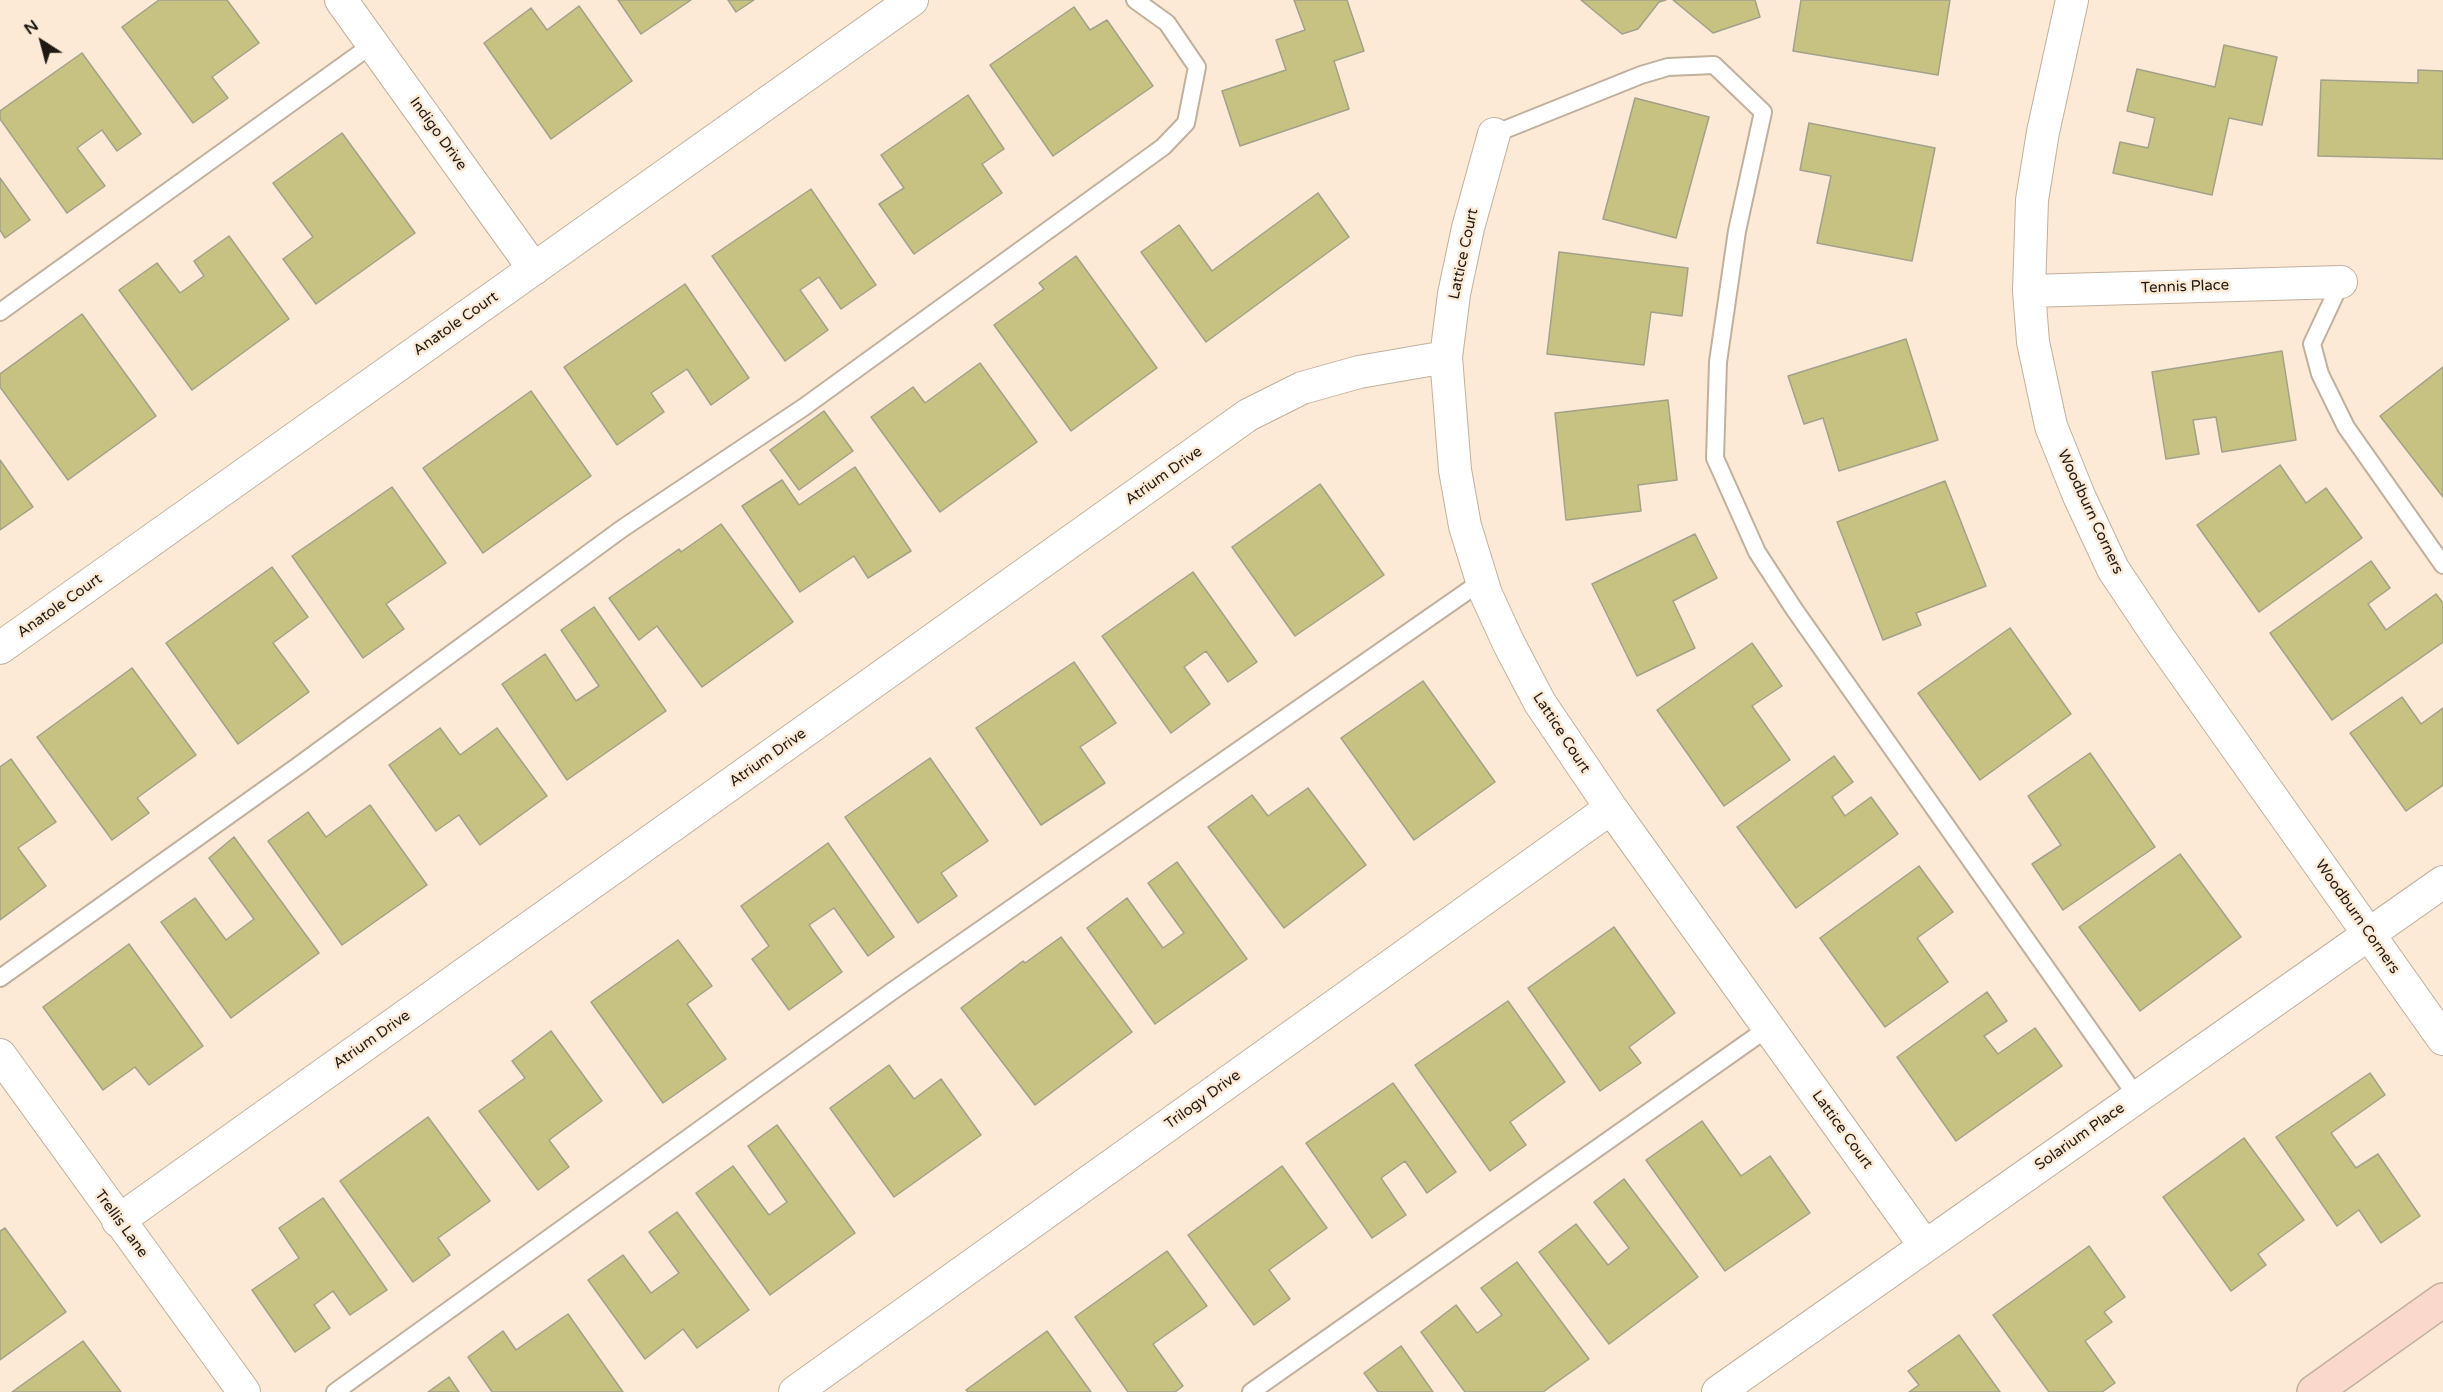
<!DOCTYPE html>
<html>
<head>
<meta charset="utf-8">
<style>
	body { margin:0 }
	#map { position:relative; width:2443px; height:1392px; overflow:hidden; background:#fcead6; font-family:"Varela Round",sans-serif }
	canvas { display:block }
	.north { position:absolute; left:12px; top:12px; width:60px; height:60px; -webkit-text-stroke:4px #fcead6; paint-order:stroke; rotate:324deg; font-size:16px; font-weight:700; line-height:24px; text-align:center; color:#1f1912 }
	.north::after { content:''; display:block; margin:auto; width:21px; height:27px; background:#1f1912; clip-path:polygon(50% 0,100% 100%,50% 72%,0 100%) }
</style>
</head>
<body>
<div id="map">
<canvas width="2443" height="1392"></canvas>
<div class="north">N</div>
</div>
<script>
const c = document.querySelector('canvas').getContext('2d');
c.lineJoin = 'round';
function fill(path, color) { c.fillStyle = color; c.fill(path, 'evenodd'); }
const shape = rows => new Path2D(rows.map(r => 'M' + r).join(''));
function stroke(path, color, width, dash) { c.strokeStyle = color; c.lineWidth = width; c.lineCap = dash ? 'butt' : 'round'; c.setLineDash(dash || []); c.stroke(path); }
function drawText(font, color, halo, rows, align = 'center') {
  c.font = font + ' "Varela Round",sans-serif'; c.lineWidth = 5; c.setLineDash([]); c.textBaseline = 'middle'; c.strokeStyle = halo; c.fillStyle = color; for (const [text, x, y, turn = 0] of rows) {
    c.save(); c.translate(x, y); c.rotate((+turn || 0) * Math.PI / 180); c.textAlign = isNaN(turn) ? turn : align; if (halo) c.strokeText(text, 0, 0); c.fillText(text, 0, 0); c.restore();
  }
}
const building = shape([
	[159,0,227,0,259,43,212,77,228,98,193,123,122,27,159,0],
	[618,0,691,0,641,34,618,0],
	[728,0,754,0,736,12,728,0],
	[1294,0,1347,0,1364,51,1334,61,1349,109,1240,146,1222,91,1286,70,1276,40,1305,30,1294,0],
	[1581,0,1666,0,1659,2,1638,29,1622,34,1581,0],
	[1673,0,1755,0,1760,17,1713,33,1673,0],
	[1801,0,1950,0,1938,75,1793,51,1801,0],
	[579,6,632,81,551,139,484,43,531,8,547,30,579,6],
	[1074,7,1090,30,1107,20,1153,86,1053,156,990,65,1074,7],
	[2224,45,2277,57,2262,125,2229,118,2212,195,2113,173,2120,142,2148,148,2155,118,2127,111,2137,69,2215,87,2224,45],
	[82,53,141,134,117,151,102,130,77,148,105,186,67,213,0,119,0,111,82,53],
	[2418,70,2443,71,2443,159,2318,156,2321,80,2418,83,2418,70],
	[968,95,1004,149,982,164,1002,193,914,254,879,204,904,188,881,155,968,95],
	[1635,98,1709,117,1676,238,1603,219,1635,98],
	[1809,123,1935,148,1912,261,1817,243,1831,176,1800,170,1809,123],
	[342,133,415,233,316,304,283,259,313,237,273,183,342,133],
	[0,178,30,220,5,238,0,230,0,178],
	[811,189,876,285,841,309,819,277,800,290,828,330,785,361,712,256,811,189],
	[1318,193,1349,237,1206,342,1141,252,1179,225,1212,271,1318,193],
	[229,236,289,319,192,390,119,290,157,263,180,293,204,276,194,261,229,236],
	[1559,252,1688,268,1682,316,1651,312,1644,365,1547,354,1559,252],
	[1076,256,1157,368,1071,431,994,325,1044,289,1039,283,1076,256],
	[685,284,749,378,711,405,687,369,651,393,664,412,617,445,564,367,685,284],
	[82,314,156,416,68,480,0,387,0,374,82,314],
	[1906,339,1938,440,1839,471,1823,418,1804,424,1788,376,1906,339],
	[2282,351,2296,440,2222,452,2216,417,2193,420,2199,454,2166,459,2152,372,2282,351],
	[980,363,1037,442,940,512,871,417,913,387,925,403,980,363],
	[2443,367,2443,497,2380,416,2443,367],
	[531,391,591,476,483,553,423,468,531,391],
	[1668,400,1677,480,1638,485,1641,511,1566,520,1555,413,1668,400],
	[824,411,853,451,799,490,770,450,824,411],
	[0,460,33,507,0,530,0,460],
	[2280,465,2306,503,2326,488,2362,538,2259,612,2197,525,2280,465],
	[855,467,911,551,868,578,854,556,800,592,742,506,782,480,799,505,855,467],
	[1945,481,1986,586,1916,613,1921,625,1883,640,1837,522,1945,481],
	[1320,484,1384,575,1295,636,1232,547,1320,484],
	[392,487,446,563,386,604,404,629,363,658,292,556,392,487],
	[721,524,793,622,702,687,657,626,639,640,609,598,679,549,681,552,721,524],
	[1695,534,1717,578,1673,601,1695,648,1637,676,1592,584,1695,534],
	[2371,561,2390,588,2368,604,2386,630,2436,594,2443,603,2443,642,2332,720,2270,633,2371,561],
	[272,567,308,617,273,643,309,692,238,744,166,643,272,567],
	[1193,572,1257,662,1228,682,1206,651,1184,667,1210,704,1171,733,1102,636,1193,572],
	[594,607,666,711,567,780,502,684,545,654,576,701,599,686,561,630,594,607],
	[2010,628,2071,714,1980,780,1918,693,2010,628],
	[1752,643,1782,686,1752,706,1790,760,1724,806,1657,710,1752,643],
	[1074,662,1116,723,1080,747,1105,783,1041,825,976,728,1074,662],
	[132,668,196,755,137,798,149,813,112,840,37,737,132,668],
	[1423,681,1495,782,1414,840,1341,738,1423,681],
	[2402,697,2421,724,2443,708,2443,785,2406,811,2350,733,2402,697],
	[440,728,460,755,497,728,547,796,480,845,459,815,436,831,389,765,440,728],
	[2090,753,2155,847,2063,910,2032,864,2061,845,2028,796,2090,753],
	[1834,756,1853,782,1832,797,1845,816,1871,797,1898,834,1796,908,1737,827,1834,756],
	[930,758,988,841,941,873,957,896,918,923,845,817,930,758],
	[11,759,56,822,18,848,46,886,0,920,0,767,11,759],
	[1308,788,1366,865,1284,928,1208,827,1252,795,1268,816,1308,788],
	[370,805,427,885,342,945,268,841,308,812,326,837,370,805],
	[234,837,319,953,231,1018,161,922,195,898,226,940,254,919,209,858,234,837],
	[828,843,894,937,868,956,834,908,809,925,842,972,789,1010,752,959,769,946,741,906,828,843],
	[2180,854,2241,937,2140,1011,2079,927,2180,854],
	[1177,862,1247,959,1155,1024,1087,928,1127,898,1163,948,1184,933,1148,883,1177,862],
	[1919,866,1953,912,1917,938,1948,982,1885,1027,1820,938,1919,866],
	[1614,927,1675,1013,1629,1047,1641,1063,1600,1091,1528,988,1614,927],
	[1061,937,1132,1032,1035,1105,961,1008,1023,961,1025,963,1061,937],
	[678,940,712,986,687,1004,726,1059,663,1103,591,1002,678,940],
	[129,944,203,1046,149,1085,135,1067,103,1090,43,1007,129,944],
	[1987,992,2007,1021,1984,1036,1998,1054,2035,1028,2062,1066,1956,1141,1897,1057,1987,992],
	[1508,1001,1565,1082,1510,1122,1526,1145,1490,1171,1415,1065,1508,1001],
	[551,1031,602,1101,549,1140,569,1167,538,1190,479,1111,525,1078,512,1061,551,1031],
	[889,1065,914,1099,941,1079,981,1135,894,1197,830,1108,889,1065],
	[2370,1073,2385,1095,2331,1133,2356,1168,2378,1154,2420,1216,2381,1243,2359,1210,2337,1226,2276,1137,2370,1073],
	[1393,1083,1456,1172,1427,1193,1405,1161,1381,1178,1406,1215,1372,1238,1306,1143,1393,1083],
	[428,1117,490,1201,438,1238,450,1255,413,1282,340,1181,428,1117],
	[1702,1121,1741,1176,1770,1156,1810,1213,1725,1271,1646,1160,1702,1121],
	[777,1125,855,1233,770,1295,696,1193,733,1166,769,1215,787,1202,748,1146,777,1125],
	[2244,1138,2304,1220,2258,1254,2266,1265,2231,1291,2163,1197,2244,1138],
	[1282,1166,1327,1228,1269,1270,1290,1299,1254,1325,1188,1235,1282,1166],
	[1624,1179,1698,1277,1609,1344,1539,1252,1576,1224,1608,1265,1629,1248,1594,1202,1624,1179],
	[323,1198,387,1290,350,1315,333,1291,314,1305,330,1328,295,1352,252,1290,299,1258,279,1228,323,1198],
	[677,1212,749,1310,697,1348,683,1329,645,1359,588,1280,623,1255,651,1293,679,1273,649,1232,677,1212],
	[5,1228,66,1312,0,1360,0,1231,5,1228],
	[2089,1246,2125,1297,2104,1312,2112,1322,2085,1341,2115,1383,2102,1392,2049,1392,1993,1315,2089,1246],
	[1167,1251,1207,1306,1153,1344,1183,1386,1175,1392,1128,1392,1075,1317,1167,1251],
	[1517,1262,1589,1359,1543,1392,1465,1392,1421,1332,1456,1305,1477,1333,1502,1315,1481,1288,1517,1262],
	[568,1314,623,1392,492,1392,468,1357,503,1331,516,1350,568,1314],
	[1047,1331,1091,1392,968,1392,966,1390,1047,1331],
	[1959,1335,2000,1392,1909,1392,1919,1385,1908,1371,1959,1335],
	[83,1341,121,1392,12,1392,83,1341],
	[1401,1346,1433,1392,1378,1392,1364,1373,1401,1346],
	[449,1377,459,1392,428,1392,449,1377]
]);
fill(building, '#c7c281');
stroke(building, '#a3a18a', 1.5);
const service = shape([
	[1494,134,1641,75,1668,67,1714,65,1763,112,1737,231,1718,362,1715,458,1757,552,1794,609,2137,1097],
	[2341,282,2312,344,2320,374,2346,427,2443,565],
	[0,312,373,44],
	[0,978,298,766,623,528,804,407,1163,147,1186,123,1197,67,1167,23,1135,0],
	[335,1392,891,992,1482,581],
	[1251,1392,1768,1028]
]);
const minor = shape([
	[341,0,534,269],
	[2072,0,2043,132,2032,200,2029,291,2033,342,2051,426,2079,496,2113,569,2159,638,2443,1039],
	[1494,134,1468,228,1454,294,1446,357,1455,470,1465,526,1486,594,1509,644,1540,703,1611,808,1925,1246],
	[2029,291,2341,282],
	[0,648,912,0],
	[0,1055,244,1392],
	[118,1221,1248,415,1302,388,1359,372,1446,357],
	[795,1392,1611,808],
	[1718,1392,2443,882]
]);
const secondary = shape([
	[2314,1392,2443,1300]
]);
stroke(service, '#c1b09d', 20);
stroke(minor, '#c1b09d', 34);
stroke(secondary, '#c1b09d', 36);
stroke(service, '#fff', 16);
stroke(minor, '#fff', 32);
stroke(secondary, '#fbd8cc', 33);
drawText('15px', '#1f1912', '#fcead6', [
	["Indigo Drive",438,134,54],
	["Lattice Court",1464,254,-78],
	["Tennis Place",2185,287,-2],
	["Anatole Court",456,324,-35],
	["Atrium Drive",1164,476,-35],
	["Woodburn Corners",2090,512,65],
	["Anatole Court",60,606,-35],
	["Lattice Court",1561,733,57],
	["Atrium Drive",768,758,-35],
	["Woodburn Corners",2357,917,55],
	["Atrium Drive",372,1040,-35],
	["Trilogy Drive",1203,1100,-36],
	["Lattice Court",1842,1130,54],
	["Solarium Place",2080,1137,-35],
	["Trellis Lane",121,1224,54]
]);
</script>
</body>
</html>
